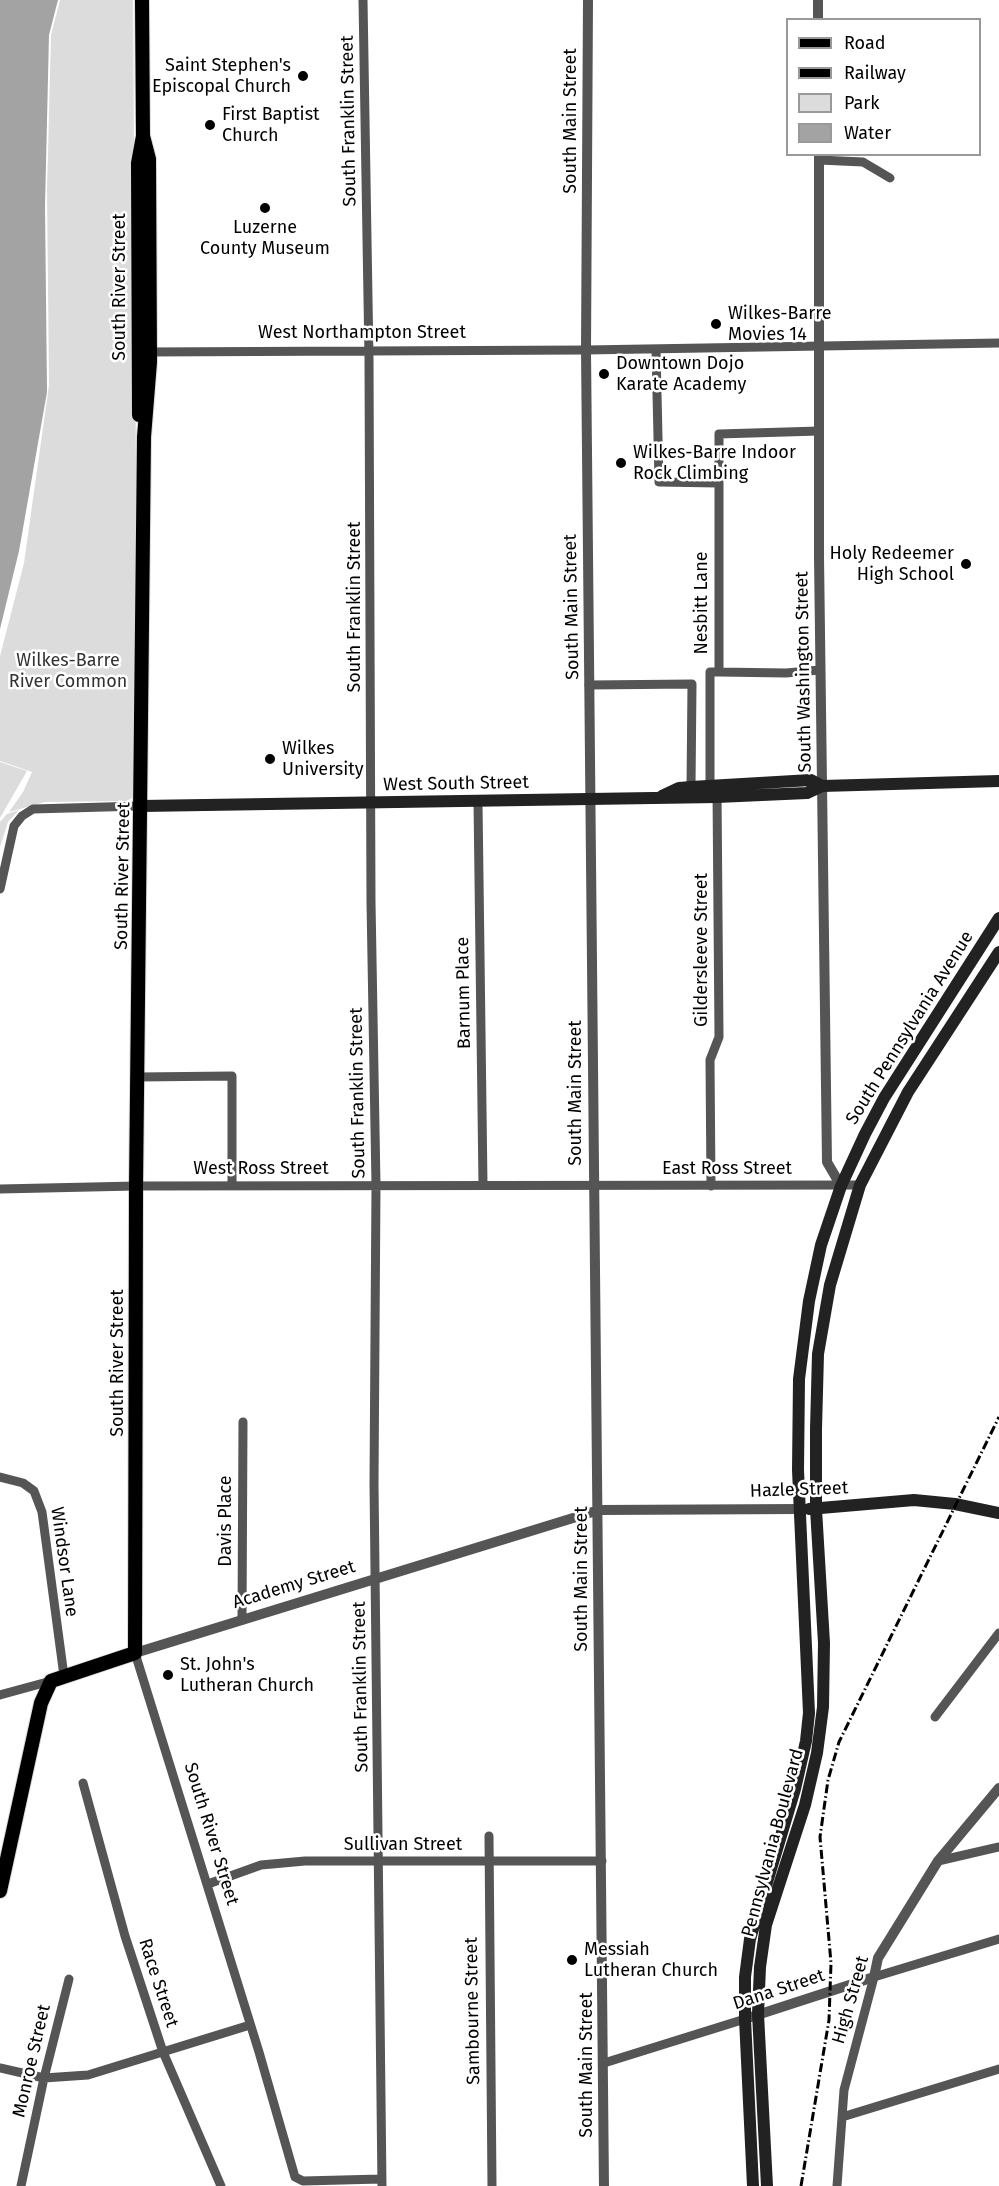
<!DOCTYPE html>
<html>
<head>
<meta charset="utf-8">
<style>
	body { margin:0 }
	#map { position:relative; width:999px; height:2186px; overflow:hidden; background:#fff; font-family:"Fira Sans",sans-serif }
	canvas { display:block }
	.legend { position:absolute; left:786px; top:18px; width:195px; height:138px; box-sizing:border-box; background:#fff; border:2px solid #999; margin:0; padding:8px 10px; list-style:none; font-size:18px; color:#000 }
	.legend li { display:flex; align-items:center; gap:12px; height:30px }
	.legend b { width:30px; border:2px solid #999 }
</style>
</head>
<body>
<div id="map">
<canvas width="999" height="2186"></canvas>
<ul class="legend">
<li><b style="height:8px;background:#000"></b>Road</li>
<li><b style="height:8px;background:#000"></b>Railway</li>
<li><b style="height:16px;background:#dcdcdc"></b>Park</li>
<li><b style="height:16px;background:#a3a3a3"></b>Water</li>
</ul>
</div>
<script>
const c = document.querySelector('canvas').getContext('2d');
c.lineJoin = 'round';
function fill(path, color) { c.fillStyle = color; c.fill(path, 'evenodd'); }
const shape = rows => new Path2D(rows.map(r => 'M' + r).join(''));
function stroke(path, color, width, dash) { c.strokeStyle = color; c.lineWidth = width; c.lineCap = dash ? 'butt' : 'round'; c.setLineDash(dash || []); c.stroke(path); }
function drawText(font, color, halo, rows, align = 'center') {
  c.font = font + ' "Fira Sans",sans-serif'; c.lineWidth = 5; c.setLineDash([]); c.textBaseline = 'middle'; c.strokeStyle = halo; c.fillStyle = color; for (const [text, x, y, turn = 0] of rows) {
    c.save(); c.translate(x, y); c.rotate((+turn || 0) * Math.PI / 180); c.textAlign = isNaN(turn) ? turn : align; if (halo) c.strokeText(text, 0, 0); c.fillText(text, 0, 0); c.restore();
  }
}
fill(shape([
	[60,0,133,0,137,630,134,796,128,801,45,802,9,812,23,792,32,772,0,761,0,656,24,563,49,385,47,190,51,35],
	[0,762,27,771,0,818],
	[19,810,8,822,0,847,0,822,7,814]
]), '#dcdcdc');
fill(shape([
	[0,0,58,0,49,35,45,206,47,392,19,551,0,629]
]), '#a3a3a3');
const primary = shape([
	[139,415,138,163,143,136,142,0],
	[0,1891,41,1703,51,1681,135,1653,136,1186,144,437,150,362,149,159,143,136]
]);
stroke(primary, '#dbdbdb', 16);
stroke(shape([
	[363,0,369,358,371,902,376,1185,374,1483,382,2186],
	[819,160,863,162,890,178],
	[656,349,659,482,718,483],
	[146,352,586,350,999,343],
	[719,672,786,673,820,670],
	[589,685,692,684,691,787],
	[710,790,710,672,719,672,719,434,819,431],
	[478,802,483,1185],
	[0,889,14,826,22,816,33,809,141,806],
	[138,1077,232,1076,232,1186],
	[711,1186,710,1060,719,1037,717,791],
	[0,1189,136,1186,860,1185],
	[0,1477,23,1483,34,1491,42,1512,64,1676],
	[242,1620,243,1422],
	[135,1653,259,2052,295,2177,303,2181,381,2179],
	[0,1695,51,1681],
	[935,1717,999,1633],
	[83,1783,125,1936,163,2052,221,2186],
	[489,1836,492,2186],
	[938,1861,999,1847],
	[208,1884,261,1865,305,1861,602,1861],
	[604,2063,745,2019],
	[0,2068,44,2078,88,2075,250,2025],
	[842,2117,999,2069],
	[21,2186,44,2078,69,1979],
	[837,2186,844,2090,874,1977,999,1939]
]), '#555', 9);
stroke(shape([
	[588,0,586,350,604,2186],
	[818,0,818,20],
	[819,154,819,557,827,1162,841,1186],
	[135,1653,599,1510,799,1509],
	[751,2017,874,1977,878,1958,938,1861,999,1788]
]), '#555', 10);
stroke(shape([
	[662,796,679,788,691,787,811,780,822,786],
	[141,806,717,797,807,793,822,786,999,781],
	[809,1509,914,1500,955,1504,999,1513],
	[753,2186,745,2019,745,1977,750,1939,795,1789,806,1741,809,1713,798,1470,799,1379,809,1301,821,1245,841,1186,865,1134,884,1098,999,918],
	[767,2186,758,2014,760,1967,766,1925,805,1805,817,1753,823,1707,824,1643,816,1509,816,1429,818,1354,830,1285,860,1185,908,1092,999,952]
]), '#222', 12);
stroke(primary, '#000', 14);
stroke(shape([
	[801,2186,829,2020,831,1963,820,1837,828,1780,839,1742,999,1417]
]), '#000', 3, [9, 3, 1.5, 3]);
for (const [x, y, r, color] of [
	[303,76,6,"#000"],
	[210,125,6,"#000"],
	[265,208,6,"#000"],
	[716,324,6,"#000"],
	[604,374,6,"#000"],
	[621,463,6,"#000"],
	[966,564,6,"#000"],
	[270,759,6,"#000"],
	[168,1675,6,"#000"],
	[572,1960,6,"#000"]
]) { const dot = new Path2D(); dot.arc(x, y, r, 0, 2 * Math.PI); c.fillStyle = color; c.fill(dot); stroke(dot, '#fff', 2); }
drawText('18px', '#000', '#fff', [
	["Saint Stephen's",291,66,"right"],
	["Episcopal Church",291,87,"right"],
	["First Baptist",222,115],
	["Church",222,136],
	["Luzerne",265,228,"center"],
	["County Museum",265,249,"center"],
	["Wilkes-Barre",728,314],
	["Movies 14",728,335],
	["Downtown Dojo",616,364],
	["Karate Academy",616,385],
	["Wilkes-Barre Indoor",633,453],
	["Rock Climbing",633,474],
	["Holy Redeemer",954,554,"right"],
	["High School",954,575,"right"],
	["Wilkes",282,749],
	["University",282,770],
	["St. John's",180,1665],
	["Lutheran Church",180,1686],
	["Messiah",584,1950],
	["Lutheran Church",584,1971]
], 'left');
drawText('18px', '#000', '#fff', [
	["South Franklin Street",349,121,-91],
	["South Main Street",571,121,-90],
	["South River Street",120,287,-90],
	["West Northampton Street",362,333],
	["Nesbitt Lane",702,603,-90],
	["South Franklin Street",355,607,-90],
	["South Main Street",572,607,-91],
	["South Washington Street",804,672,-91],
	["West South Street",456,784,-1],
	["South River Street",123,876,-89],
	["Gildersleeve Street",702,950,-90],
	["Barnum Place",464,993,-91],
	["South Pennsylvania Avenue",910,1028,-58],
	["South Franklin Street",358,1093,-91],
	["South Main Street",576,1093,-90],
	["West Ross Street",261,1169],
	["East Ross Street",727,1169],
	["South River Street",118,1363,-90],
	["Hazle Street",799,1490,-2],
	["Davis Place",226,1521,-90],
	["Windsor Lane",64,1562,82],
	["South Main Street",582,1579,-90],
	["Academy Street",294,1585,-17],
	["South Franklin Street",361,1687,-91],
	["South River Street",211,1834,73],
	["Pennsylvania Boulevard",773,1843,-75],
	["Sullivan Street",403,1845],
	["Race Street",158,1983,72],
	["Dana Street",779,1990,-18],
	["High Street",851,2000,-74],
	["Sambourne Street",473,2011,-91],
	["Monroe Street",32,2061,-77],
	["South Main Street",587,2065,-90]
]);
drawText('18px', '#333', '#fff', [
	["Wilkes-Barre",68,661],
	["River Common",68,682]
]);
</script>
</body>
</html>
